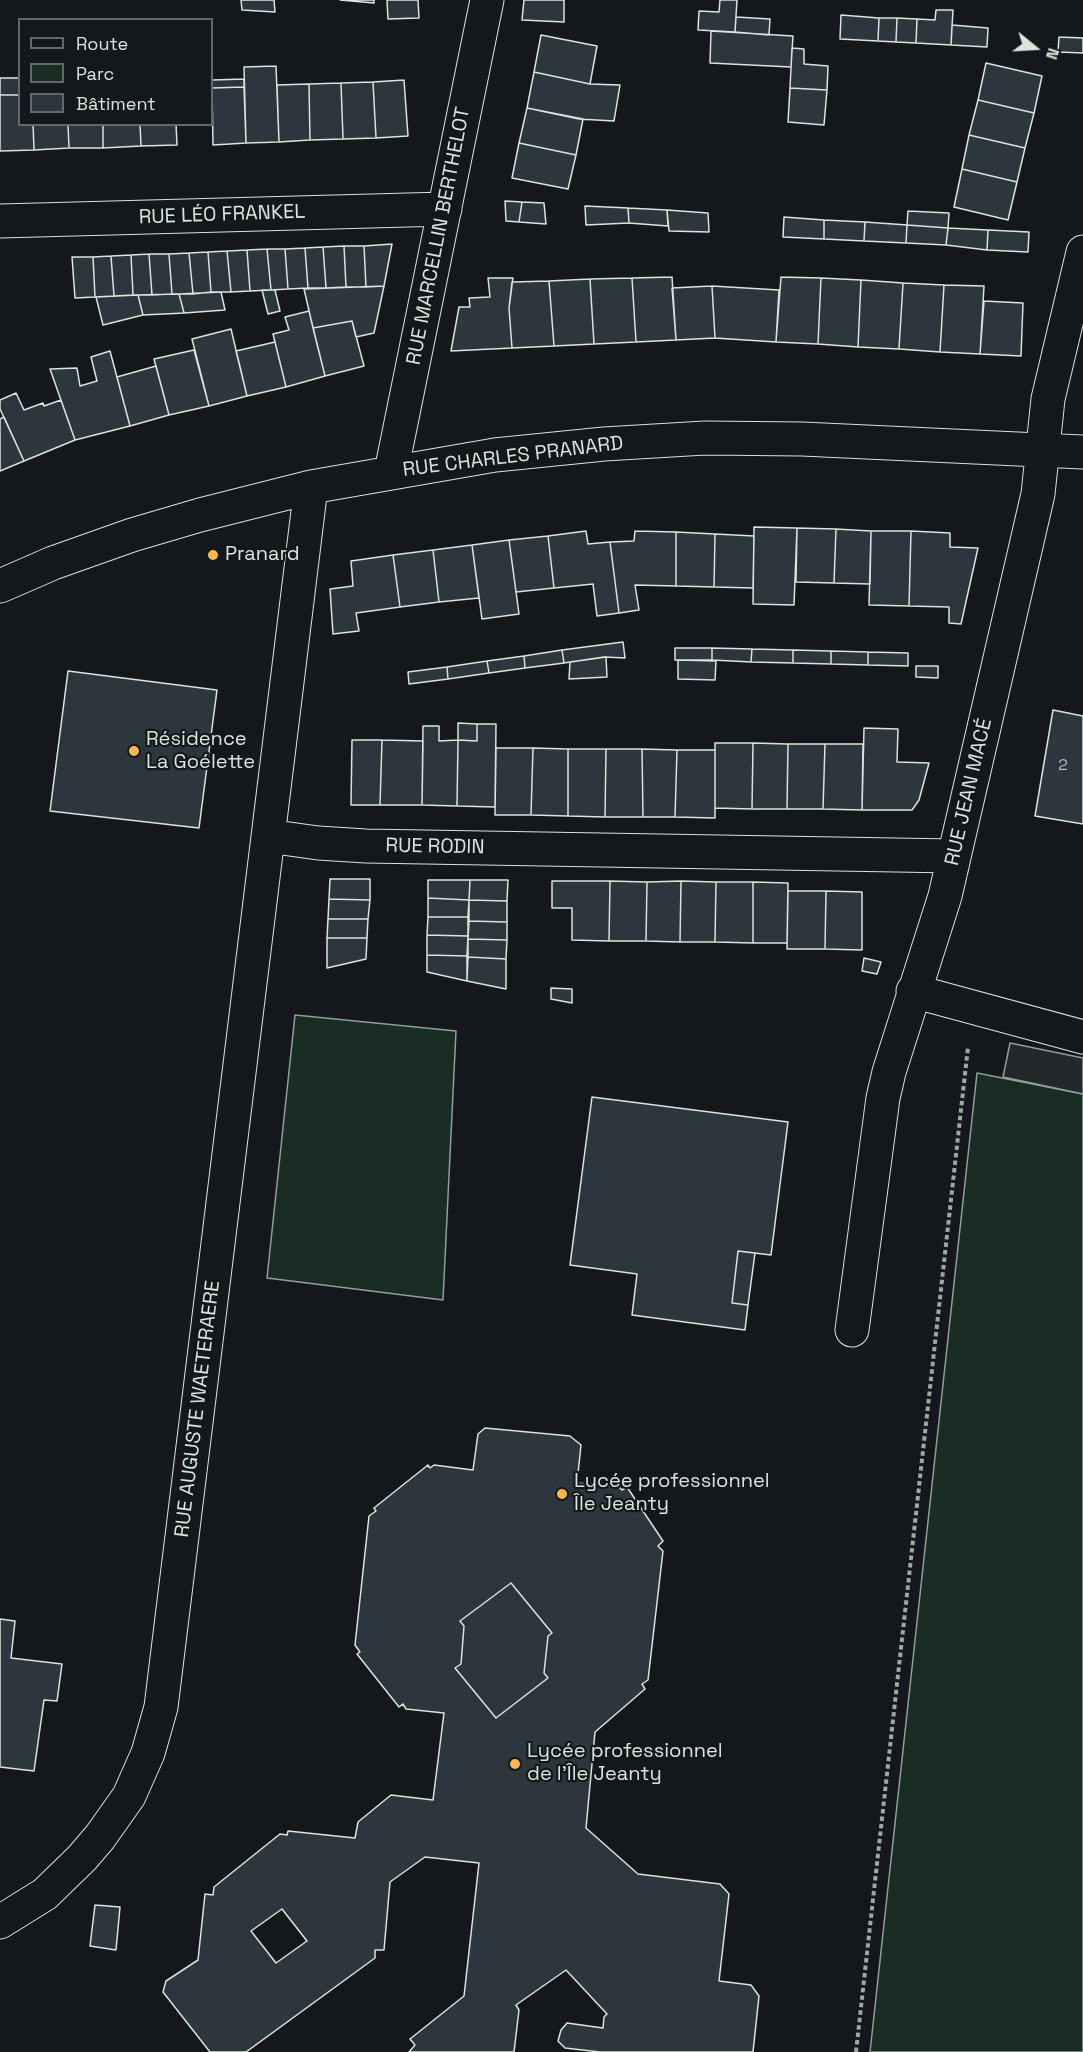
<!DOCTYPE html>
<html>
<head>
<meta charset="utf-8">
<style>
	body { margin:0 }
	#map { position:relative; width:1083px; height:2052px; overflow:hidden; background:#14181c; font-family:"Space Grotesk",sans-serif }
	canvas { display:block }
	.legend { position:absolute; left:18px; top:18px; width:195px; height:108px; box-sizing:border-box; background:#14181c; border:2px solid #626a69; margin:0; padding:8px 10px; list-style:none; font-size:18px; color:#d8e6dc }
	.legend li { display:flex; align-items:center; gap:12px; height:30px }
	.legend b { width:30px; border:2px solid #626a69 }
	.north { position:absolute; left:1005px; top:18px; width:60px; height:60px; -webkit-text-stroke:4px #14181c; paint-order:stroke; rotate:108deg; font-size:16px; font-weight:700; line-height:24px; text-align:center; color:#d8e6dc }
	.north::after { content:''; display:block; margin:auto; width:21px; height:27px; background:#d8e6dc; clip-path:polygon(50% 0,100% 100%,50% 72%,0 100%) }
</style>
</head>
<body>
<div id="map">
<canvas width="1083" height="2052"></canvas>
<ul class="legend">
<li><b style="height:8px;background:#14181c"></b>Route</li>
<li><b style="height:16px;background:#1a2d24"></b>Parc</li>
<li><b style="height:16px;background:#2c363c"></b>Bâtiment</li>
</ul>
<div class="north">N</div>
</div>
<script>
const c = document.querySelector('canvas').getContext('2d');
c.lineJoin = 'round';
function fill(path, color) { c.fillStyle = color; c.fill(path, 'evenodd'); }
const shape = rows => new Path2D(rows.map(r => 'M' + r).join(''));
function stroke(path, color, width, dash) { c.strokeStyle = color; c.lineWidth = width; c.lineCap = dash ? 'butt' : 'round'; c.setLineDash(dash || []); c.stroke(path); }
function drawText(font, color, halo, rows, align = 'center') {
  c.font = font + ' "Space Grotesk",sans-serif'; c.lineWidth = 4.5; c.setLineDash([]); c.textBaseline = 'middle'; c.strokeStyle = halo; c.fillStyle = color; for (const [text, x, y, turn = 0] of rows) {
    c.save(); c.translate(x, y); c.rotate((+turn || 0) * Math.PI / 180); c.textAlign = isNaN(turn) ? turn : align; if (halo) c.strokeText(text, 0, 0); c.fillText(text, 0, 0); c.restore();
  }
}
const green = shape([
	[295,1015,456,1031,443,1300,267,1278,295,1015],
	[977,1073,1083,1094,1083,2052,870,2052,977,1073]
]);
fill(green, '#1a2d24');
stroke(green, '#939e99', 1.5);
const parking = shape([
	[1010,1043,1083,1058,1083,1094,1003,1077,1010,1043]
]);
fill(parking, '#24282b');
stroke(parking, '#939e99', 1.5);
const building = shape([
	[241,0,274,0,275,12,242,10,241,0],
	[340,0,374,0,374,3,340,0],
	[387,0,418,0,419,18,388,19,387,0],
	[524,0,564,0,564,22,522,20,524,0],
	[720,0,737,0,735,32,698,30,699,11,719,12,720,0],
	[936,10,953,10,951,45,916,43,917,19,935,20,936,10],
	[841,15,879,18,878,41,840,39,841,15],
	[736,17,770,19,769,35,735,32,736,17],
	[879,18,897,18,896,42,878,41,879,18],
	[897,18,917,19,916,43,896,42,897,18],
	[952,25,988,28,987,47,951,45,952,25],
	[711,31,793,36,791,67,710,63,711,31],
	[541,35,597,46,590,84,534,72,541,35],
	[1059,37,1083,38,1083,53,1058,52,1059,37],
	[792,48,804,49,804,64,828,66,827,90,790,88,792,48],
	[986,63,1042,76,1034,113,978,100,986,63],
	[276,66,279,142,246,143,244,67,276,66],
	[534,72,590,84,620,85,614,121,579,119,527,108,534,72],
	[0,78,20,78,20,95,0,95,0,78],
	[244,79,244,87,212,88,212,80,244,79],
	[404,80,408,136,376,138,373,82,404,80],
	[373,82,376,138,343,139,341,83,373,82],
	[341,83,343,139,310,140,309,84,341,83],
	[309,84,310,140,279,142,277,85,309,84],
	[244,87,246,143,213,145,212,88,244,87],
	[790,88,827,90,824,125,788,122,790,88],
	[0,95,20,95,20,124,33,124,34,150,0,151,0,95],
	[978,100,1034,113,1025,148,969,135,978,100],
	[527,108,583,119,576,155,519,143,527,108],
	[33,124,68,124,69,148,34,150,33,124],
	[68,124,103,124,103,148,69,148,68,124],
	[103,124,140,124,141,146,103,148,103,124],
	[140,124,176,124,177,145,141,146,140,124],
	[969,135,1025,148,1017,182,962,169,969,135],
	[519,143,576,155,568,189,512,178,519,143],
	[962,169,1017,182,1008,220,954,207,962,169],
	[505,201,522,202,519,222,506,221,505,201],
	[522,202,544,203,546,224,519,222,522,202],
	[585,206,628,208,629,223,586,225,585,206],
	[628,208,667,210,668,226,629,223,628,208],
	[667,210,708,213,709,232,669,231,667,210],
	[908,211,949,213,948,228,907,225,908,211],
	[784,217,824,220,824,239,783,237,784,217],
	[824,220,865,222,864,241,824,239,824,220],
	[865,222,907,225,906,243,864,241,865,222],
	[907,225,948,228,946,245,906,243,907,225],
	[948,228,988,230,987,250,946,245,948,228],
	[988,230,1029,232,1028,252,987,250,988,230],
	[392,244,384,286,366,287,364,246,392,244],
	[344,246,364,246,366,287,346,287,344,246],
	[344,246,346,287,326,288,323,247,344,246],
	[323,247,326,288,308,288,305,248,323,247],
	[305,248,308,288,288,289,285,249,305,248],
	[267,249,271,290,250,291,247,250,267,249],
	[267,249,285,249,288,289,271,290,267,249],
	[247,250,250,291,231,292,227,251,247,250],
	[227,251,231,292,211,292,208,252,227,251],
	[208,252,211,292,193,294,189,253,208,252],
	[189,253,193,294,172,294,169,254,189,253],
	[149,254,169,254,172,294,152,295,149,254],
	[149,254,152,295,133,295,131,255,149,254],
	[131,255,133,295,114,296,111,256,131,255],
	[111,256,114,296,95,297,93,257,111,256],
	[72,257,93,257,95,297,75,298,72,257],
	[672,277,676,340,636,342,632,278,672,277],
	[781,277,821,278,818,344,776,342,781,277],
	[488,278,513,278,509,308,512,348,451,351,459,307,470,307,469,298,490,297,488,278],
	[632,278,636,342,594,344,590,279,632,278],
	[821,278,861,280,858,347,818,344,821,278],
	[590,279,594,344,554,346,549,281,590,279],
	[861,280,903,283,899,349,858,347,861,280],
	[549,281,554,346,512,348,509,308,512,282,549,281],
	[903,283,944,285,940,352,899,349,903,283],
	[944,285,984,286,980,354,940,352,944,285],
	[384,286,374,333,356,337,352,321,313,328,304,289,384,286],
	[712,286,779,290,776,342,715,338,712,286],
	[712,286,715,338,676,340,672,288,712,286],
	[262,290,275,290,280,311,268,314,262,290],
	[221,292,225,310,184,313,179,294,221,292],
	[179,294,184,313,143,315,138,295,179,294],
	[138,295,143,315,103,325,96,297,138,295],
	[984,301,1023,303,1021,356,980,354,984,301],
	[309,311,325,376,286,387,273,334,289,330,285,317,309,311],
	[352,321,364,366,325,376,313,328,352,321],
	[231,329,247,396,209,406,192,339,231,329],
	[275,342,286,387,247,396,236,351,275,342],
	[194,350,209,406,169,415,154,359,194,350],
	[110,351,130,426,75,440,50,369,77,368,80,386,97,381,91,357,110,351],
	[156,366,169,415,130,426,117,377,156,366],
	[16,393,24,410,43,403,44,406,61,400,75,440,24,461,0,409,0,400,16,393],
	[4,417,24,461,0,471,0,419,4,417],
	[754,527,797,528,794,605,753,604,754,527],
	[797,528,836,529,834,583,796,582,797,528],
	[836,529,871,531,870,584,834,583,836,529],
	[586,531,588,544,610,542,619,613,597,616,593,584,554,588,548,536,586,531],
	[635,531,676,532,676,586,635,585,639,610,619,613,610,542,634,541,635,531],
	[871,531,911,531,909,606,869,605,871,531],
	[911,531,950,533,950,547,978,548,961,624,949,623,949,607,909,606,911,531],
	[676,532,715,534,714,587,676,586,676,532],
	[715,534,754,536,753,588,714,587,715,534],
	[548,536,554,588,516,592,509,540,548,536],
	[509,540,519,614,482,619,472,545,509,540],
	[472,545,479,598,439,602,433,550,472,545],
	[433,550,439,602,400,607,393,555,433,550],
	[393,555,400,607,356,613,359,631,333,634,330,589,353,586,351,561,393,555],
	[623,642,625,658,604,657,564,663,562,650,623,642],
	[675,648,712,648,712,660,675,660,675,648],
	[712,648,752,649,751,662,712,660,712,648],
	[752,649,793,650,793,663,751,662,752,649],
	[562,650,564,663,525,668,524,656,562,650],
	[793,650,831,651,831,664,793,663,793,650],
	[831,651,868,652,868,665,831,664,831,651],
	[868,652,908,653,908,666,868,665,868,652],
	[524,656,525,668,489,673,487,661,524,656],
	[606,657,607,677,569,679,570,662,606,657],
	[678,660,716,661,715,680,678,679,678,660],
	[487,661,489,673,448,679,447,667,487,661],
	[916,666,938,666,938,678,916,677,916,666],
	[447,667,448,679,409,684,408,672,447,667],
	[68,671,217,690,199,828,50,811,68,671],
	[1053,710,1083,716,1083,824,1035,816,1053,710],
	[458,723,477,724,477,741,458,740,458,723],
	[477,724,496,724,495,807,457,806,458,740,477,741,477,724],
	[423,726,439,726,439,741,458,740,457,806,422,805,423,726],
	[864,728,898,729,897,762,929,763,919,800,912,810,862,810,864,728],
	[352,740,382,740,380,805,351,805,352,740],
	[382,740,423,741,422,805,380,805,382,740],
	[715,743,753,743,752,809,715,808,715,743],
	[753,743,788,744,787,809,752,809,753,743],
	[788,744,825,744,823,809,787,809,788,744],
	[825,744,863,744,862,810,823,809,825,744],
	[496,748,533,748,531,815,495,815,496,748],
	[533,748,568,749,568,816,531,815,533,748],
	[568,749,606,749,605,817,568,816,568,749],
	[606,749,642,749,643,817,605,817,606,749],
	[642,749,677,750,675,817,643,817,642,749],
	[677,750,715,750,715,818,675,817,677,750],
	[330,879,370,879,370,900,329,899,330,879],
	[428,880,470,880,469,900,428,898,428,880],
	[470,880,508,880,507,901,469,900,470,880],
	[552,881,610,881,609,941,572,940,572,908,552,908,552,881],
	[610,881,647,882,646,941,609,941,610,881],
	[681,881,680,942,646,941,647,882,681,881],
	[681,881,716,882,715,942,680,942,681,881],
	[716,882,753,882,753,943,715,942,716,882],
	[753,882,788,883,787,943,753,943,753,882],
	[788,891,826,891,825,949,787,949,788,891],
	[826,891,862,892,862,950,825,949,826,891],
	[428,898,469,900,468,917,428,917,428,898],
	[329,899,370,900,368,919,328,919,329,899],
	[469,900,507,901,507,922,469,921,469,900],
	[428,917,468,917,468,936,427,935,428,917],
	[328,919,368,919,367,938,327,938,328,919],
	[469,921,507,922,507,940,468,939,469,921],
	[427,935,468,936,467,956,427,955,427,935],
	[327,938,367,938,366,959,327,968,327,938],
	[468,939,507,940,506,959,468,957,468,939],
	[427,955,467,956,467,981,427,972,427,955],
	[468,957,506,959,506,989,467,981,468,957],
	[864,958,881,962,877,974,862,971,864,958],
	[551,988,572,989,572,1003,551,999,551,988],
	[592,1097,788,1122,771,1255,738,1251,732,1303,748,1305,745,1330,632,1315,637,1274,570,1265,592,1097],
	[738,1251,755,1253,748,1305,732,1303,738,1251],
	[485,1428,570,1436,581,1445,577,1483,619,1487,622,1490,627,1487,663,1541,658,1546,663,1551,648,1680,642,1684,645,1689,595,1732,586,1828,638,1874,720,1884,729,1894,719,1981,751,1985,759,1996,753,2052,600,2052,565,2048,558,2041,561,2030,567,2023,603,2028,604,2017,607,2014,566,1970,516,2005,519,2010,514,2052,409,2052,415,2045,410,2039,464,1996,479,1863,425,1857,390,1882,384,1950,375,1950,375,1958,246,2052,210,2052,163,1992,166,1981,198,1960,205,1894,213,1895,214,1887,280,1834,287,1835,288,1831,355,1838,358,1822,391,1795,433,1800,444,1713,406,1709,403,1704,399,1707,357,1654,360,1652,355,1645,369,1516,376,1511,374,1508,428,1465,430,1468,434,1465,473,1470,478,1434,485,1428],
	[511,1583,552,1633,548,1636,544,1673,548,1678,496,1718,455,1668,461,1664,464,1626,460,1621,511,1583],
	[282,1909,307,1941,276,1963,251,1931,282,1909],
	[511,1583,552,1633,548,1636,544,1673,548,1678,496,1718,455,1668,461,1664,464,1626,460,1621,511,1583],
	[0,1619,15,1621,11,1658,62,1664,57,1701,44,1700,34,1771,0,1767,0,1619],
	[95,1905,120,1907,116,1950,90,1946,95,1905]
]);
fill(building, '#2c363c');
stroke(building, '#d8e6dc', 1.5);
const minor = shape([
	[0,221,445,209],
	[391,472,487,0],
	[0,586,53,563,132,535,200,515,311,487,495,455,604,444,705,438,802,439,1083,452],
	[268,836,318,843,366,846,954,856],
	[913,991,1083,1037],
	[852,1330,883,1098,889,1072,945,896,1038,494,1048,399,1083,252],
	[0,1922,45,1894,82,1858,100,1837,129,1796,148,1753,161,1707,311,487]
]);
stroke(minor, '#d8e6dc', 35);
stroke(shape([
	[856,2052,968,1047]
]), '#9da8a2', 4, [4.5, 3]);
stroke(minor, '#14181c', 33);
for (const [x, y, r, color] of [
	[213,555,6,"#ffb74d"],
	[134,751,6,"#ffb74d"],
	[562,1494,6,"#ffb74d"],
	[515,1764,6,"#ffb74d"]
]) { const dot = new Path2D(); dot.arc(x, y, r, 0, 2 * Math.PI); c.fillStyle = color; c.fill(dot); stroke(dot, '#14181c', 2); }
drawText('16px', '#adbab4', null, [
	["2",1063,766]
]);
drawText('20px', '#d8e6dc', '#14181c', [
	["RUE LÉO FRANKEL",222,215,-2],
	["RUE MARCELLIN BERTHELOT",439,236,-79],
	["RUE CHARLES PRANARD",513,457,-7],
	["RUE JEAN MACÉ",969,792,-77],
	["RUE RODIN",435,847,1],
	["RUE AUGUSTE WAETERAERE",198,1409,-83]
]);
drawText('20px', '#d8e6dc', '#14181c', [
	["Pranard",225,555],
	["Résidence",146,740],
	["La Goélette",146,763],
	["Lycée professionnel",574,1482],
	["Île Jeanty",574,1505],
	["Lycée professionnel",527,1752],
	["de l'Île Jeanty",527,1775]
], 'left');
</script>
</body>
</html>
